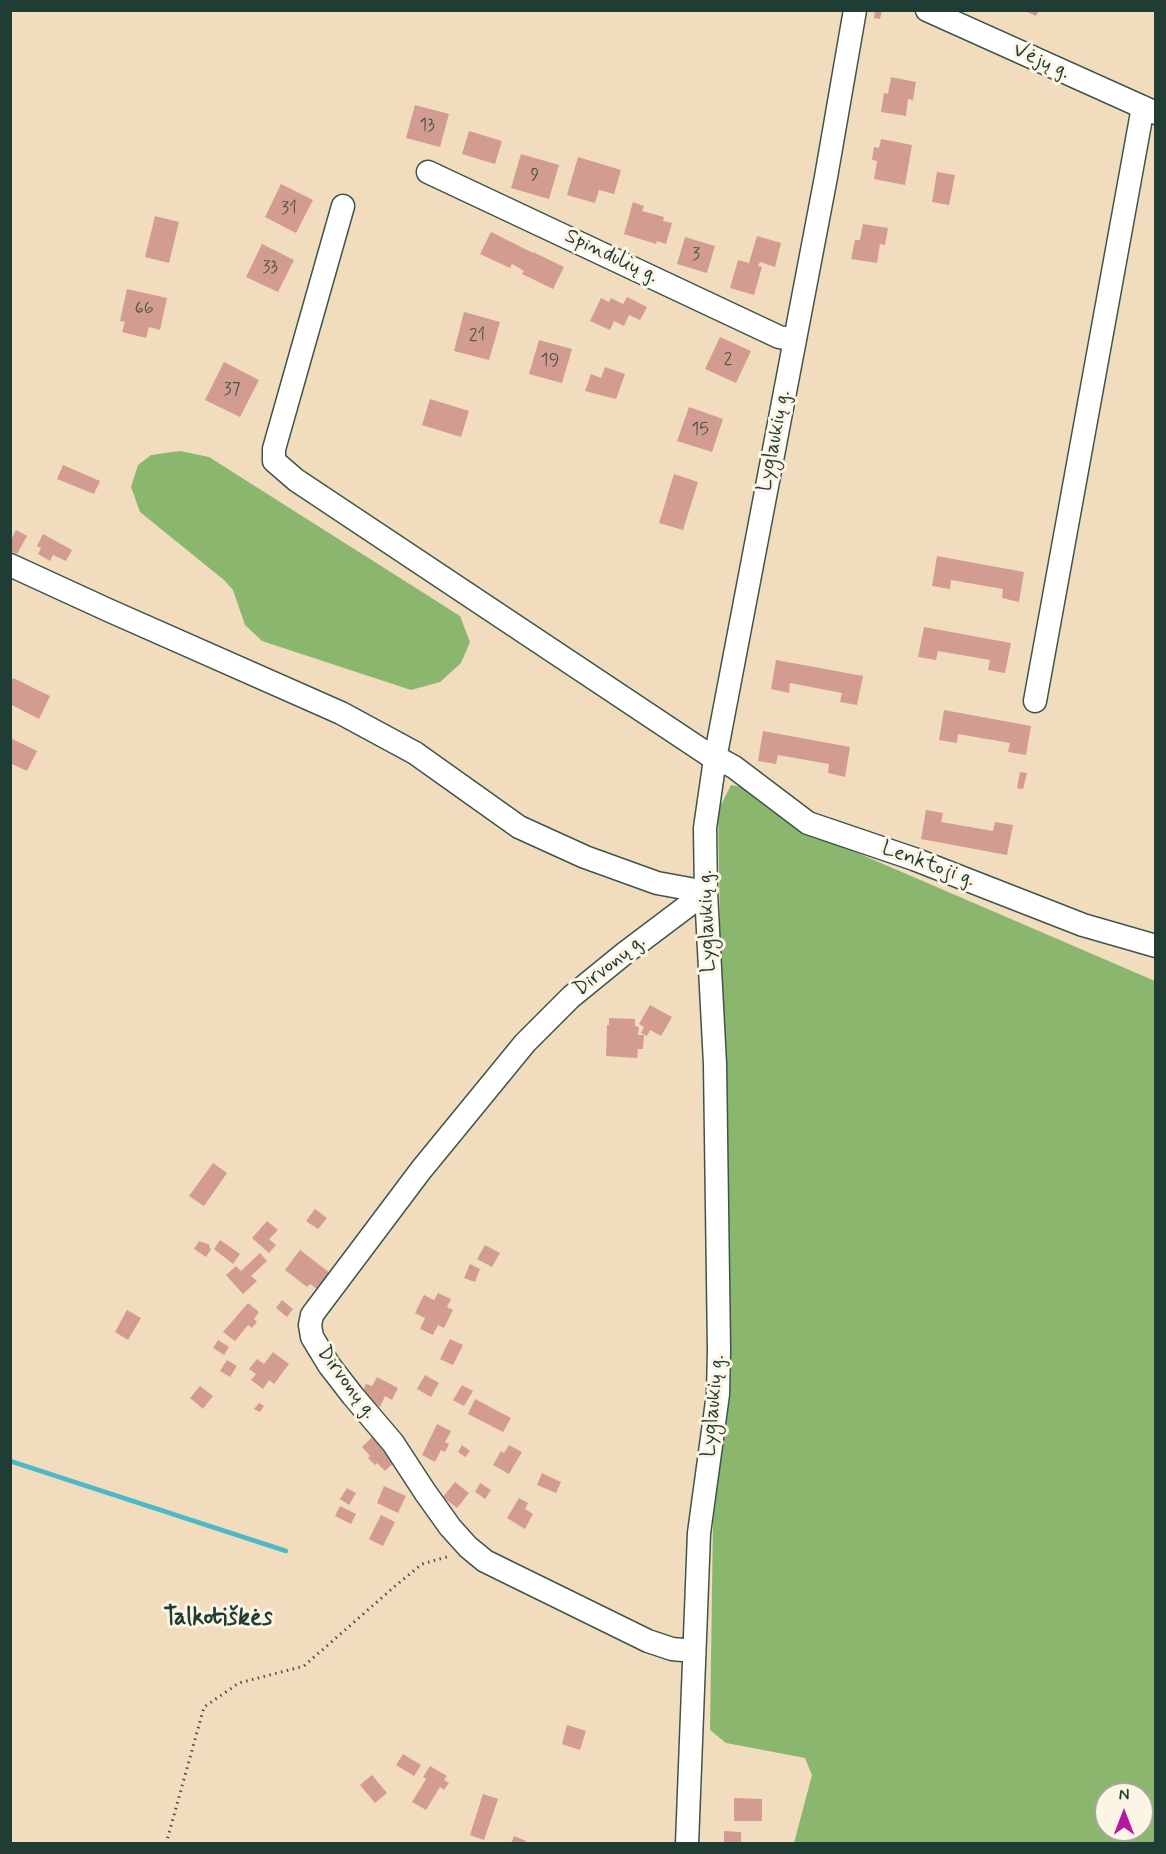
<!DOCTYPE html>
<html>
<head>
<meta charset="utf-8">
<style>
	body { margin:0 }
	#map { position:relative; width:1166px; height:1854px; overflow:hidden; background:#f2dcbe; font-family:Mynerve,sans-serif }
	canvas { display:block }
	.frame { position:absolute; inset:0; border:12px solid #1f3d34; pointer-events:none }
	.north { position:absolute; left:1094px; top:1782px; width:60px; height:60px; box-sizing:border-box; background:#fcf5e5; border:2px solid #a4ab9e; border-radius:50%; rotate:0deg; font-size:16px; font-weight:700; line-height:24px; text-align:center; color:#1f3d34 }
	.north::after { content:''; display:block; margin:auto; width:21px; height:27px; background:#b5179e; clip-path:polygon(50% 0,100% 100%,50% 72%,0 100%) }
</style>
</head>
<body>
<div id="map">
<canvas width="1166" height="1854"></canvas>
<div class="frame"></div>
<div class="north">N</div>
</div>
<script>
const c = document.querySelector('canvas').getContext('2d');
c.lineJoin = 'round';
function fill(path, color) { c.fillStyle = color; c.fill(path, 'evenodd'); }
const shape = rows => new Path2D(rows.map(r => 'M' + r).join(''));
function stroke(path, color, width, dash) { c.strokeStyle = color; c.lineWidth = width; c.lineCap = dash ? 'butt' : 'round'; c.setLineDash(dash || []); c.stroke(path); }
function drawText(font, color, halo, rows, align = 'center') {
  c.font = font + ' Mynerve,sans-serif'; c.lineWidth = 6; c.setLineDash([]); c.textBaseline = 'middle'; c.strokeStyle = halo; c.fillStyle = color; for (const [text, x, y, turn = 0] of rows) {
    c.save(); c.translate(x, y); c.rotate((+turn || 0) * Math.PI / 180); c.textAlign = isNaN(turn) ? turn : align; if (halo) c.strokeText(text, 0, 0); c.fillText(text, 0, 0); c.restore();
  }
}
fill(shape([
	[180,451,209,457,460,616,470,642,461,663,440,682,411,690,262,641,245,625,233,590,224,580,140,512,131,487,138,465,151,455],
	[731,785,743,787,788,823,1155,981,1155,1843,794,1843,812,1775,805,1758,726,1743,710,1730,713,1521,726,1398,727,1318,718,811],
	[1106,1794,1142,1794,1142,1830,1106,1830]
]), '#8ab66e');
stroke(shape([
	[10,1461,286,1551]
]), '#4db9c7', 4.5);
fill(shape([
	[875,10,882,11,880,19,874,18],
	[1023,10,1039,10,1036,16],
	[891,77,916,82,913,100,908,99,906,116,881,112,884,93,888,94],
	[415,105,449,114,440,147,406,138],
	[469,131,502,141,495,164,462,154],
	[881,139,912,145,905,185,874,179,877,161,872,160,874,147,879,148],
	[521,154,559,165,549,199,511,188],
	[578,157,621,170,614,194,599,190,595,203,567,195],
	[937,172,955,175,949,205,932,202],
	[281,184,313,200,296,233,265,217],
	[633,202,644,206,642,211,664,217,663,221,672,223,666,244,657,241,656,244,624,234],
	[155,216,179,222,169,263,145,257],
	[863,224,888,228,885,245,880,244,877,263,851,259,855,240,860,240],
	[491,232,533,253,533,252,564,267,553,289,522,274,524,271,512,264,510,268,480,254],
	[757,236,781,243,775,267,760,262,758,266,762,267,754,295,730,288,738,260,749,263],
	[685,237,715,246,707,273,677,264],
	[262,244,294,260,278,292,246,277],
	[127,289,167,298,160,330,149,327,146,338,122,332,125,322,120,321],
	[627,297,647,307,640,320,629,315,624,326,614,321,610,330,590,321,601,298,609,302,611,298,623,304],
	[464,312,500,322,489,360,454,351],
	[720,337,751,351,736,383,705,369],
	[539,340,572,349,562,383,529,374],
	[224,362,259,380,240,417,205,400],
	[605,367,625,374,616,399,585,391,591,374,601,378],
	[430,399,469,411,461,437,422,425],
	[689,407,723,419,712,452,677,441],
	[63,465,100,481,94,494,57,479],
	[674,474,698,482,683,530,659,523],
	[16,530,27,536,17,554,10,551,10,542],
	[43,534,72,550,66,561,53,555,50,561,38,554,41,548,37,546],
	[937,556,1024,572,1019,602,1002,598,1003,589,951,580,950,589,932,586],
	[924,627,1011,643,1005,673,988,670,990,660,938,651,936,660,918,657],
	[776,660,863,676,857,705,840,702,842,693,790,683,789,693,771,689],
	[13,678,50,696,39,719,10,704,10,683],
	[944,710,1031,726,1026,755,1008,752,1010,743,958,734,957,743,939,740],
	[763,731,850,747,845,777,828,773,829,764,778,755,776,764,758,761],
	[10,738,37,751,27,771,10,763],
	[1020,772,1027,773,1023,789,1017,788],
	[926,810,943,813,941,822,993,831,995,822,1013,825,1007,855,921,839],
	[650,1005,672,1017,661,1036,650,1030,647,1036,641,1033,644,1027,639,1024],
	[609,1018,635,1019,635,1026,639,1027,638,1035,644,1035,643,1049,638,1049,637,1058,606,1056,607,1025,609,1025],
	[213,1163,227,1173,204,1206,189,1196],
	[315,1209,327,1218,318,1229,306,1221],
	[267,1221,278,1230,269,1239,276,1245,269,1253,252,1238],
	[220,1240,240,1254,233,1264,214,1249],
	[199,1241,210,1245,209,1247,211,1249,206,1257,194,1249],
	[485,1245,500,1253,492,1267,477,1259],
	[300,1250,334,1276,321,1292,310,1284,307,1287,285,1270],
	[260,1253,267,1261,251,1276,257,1281,243,1294,226,1275,236,1266,241,1271],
	[470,1264,480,1269,475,1282,464,1278],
	[438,1293,451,1299,447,1307,453,1310,444,1328,438,1325,433,1335,420,1329,425,1318,415,1313,424,1295,434,1300],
	[282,1300,293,1309,287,1317,276,1308],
	[248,1303,259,1312,254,1319,257,1322,252,1328,248,1325,235,1341,223,1332],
	[127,1310,141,1318,128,1340,115,1332],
	[450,1339,463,1345,453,1365,440,1359],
	[218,1340,229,1347,224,1355,213,1348],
	[273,1352,289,1364,274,1384,269,1380,263,1389,251,1380,256,1374,249,1369,257,1359,264,1364],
	[227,1360,237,1366,230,1377,220,1371],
	[425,1375,439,1383,431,1397,417,1389],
	[377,1377,398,1388,392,1400,385,1396,380,1407,360,1396,366,1384,372,1386],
	[462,1385,473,1391,464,1406,453,1400],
	[200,1386,213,1396,203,1409,190,1398],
	[475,1399,511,1418,503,1432,468,1414],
	[259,1403,264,1406,260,1412,254,1409],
	[437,1424,451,1431,445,1442,449,1444,445,1452,441,1450,435,1462,422,1455],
	[374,1435,398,1459,385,1471,377,1463,375,1465,368,1458,370,1456,362,1447],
	[462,1445,470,1451,465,1457,458,1452],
	[509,1445,522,1452,509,1474,493,1465,501,1451,504,1453],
	[542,1473,561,1482,556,1493,537,1485],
	[455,1482,469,1493,457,1508,443,1497],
	[480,1483,491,1490,485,1499,475,1492],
	[384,1486,406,1496,398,1513,377,1503],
	[347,1488,356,1493,349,1505,340,1499],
	[519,1498,528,1503,525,1509,533,1514,525,1529,507,1518],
	[340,1506,356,1514,351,1524,335,1516],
	[381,1515,395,1522,383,1546,369,1539],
	[567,1725,586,1731,580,1750,562,1744],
	[403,1754,421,1765,414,1776,396,1765],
	[430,1766,447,1776,444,1780,449,1783,444,1790,440,1787,426,1810,412,1802,426,1779,423,1777],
	[372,1775,387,1793,375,1803,360,1785],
	[483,1794,498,1799,484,1840,470,1835],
	[734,1798,762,1799,762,1821,734,1821],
	[724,1831,741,1832,741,1844,724,1844],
	[514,1836,526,1841,525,1844,511,1844]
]), '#d39c90');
const minor = shape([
	[927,10,1156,113],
	[428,172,779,337,795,340],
	[343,206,274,449,274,461,296,480,715,759,723,761,734,767,808,823,914,859,1083,925,1156,946],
	[10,565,108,610,341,713,415,753,519,827,585,857,657,883,706,892],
	[1035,701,1143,107],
	[694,1651,672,1649,648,1641,485,1561,468,1547,450,1527,425,1492,393,1443,353,1396,329,1365,312,1337,310,1325,312,1315,421,1170,525,1043,571,997,625,953,706,892],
	[687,1844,699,1533,718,1394,719,1350,715,1064,706,892,705,828,715,759,826,177,855,10]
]);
stroke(minor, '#3f5549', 25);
stroke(shape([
	[166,1844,204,1707,239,1683,304,1666,394,1587,422,1564,450,1556]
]), '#3f5549', 3, [1.5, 4.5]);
stroke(minor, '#fff', 22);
drawText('18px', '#4c554b', null, [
	["13",427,126],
	["9",535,176],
	["31",289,209],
	["3",696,255],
	["33",270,268],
	["66",144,309],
	["21",477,336],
	["2",728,360],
	["19",550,361],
	["37",232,390],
	["15",700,430]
]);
drawText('21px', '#1f3d34', '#fcf5e5', [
	["Vėjų g.",1041,62,24],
	["Spindulių g.",611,257,25],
	["Lyglaukių g.",775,441,-79],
	["Lenktoji g.",928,865,20],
	["Lyglaukių g.",708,921,-92],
	["Dirvonų g.",610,966,-39],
	["Dirvonų g.",346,1383,53],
	["Lyglaukių g.",714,1406,-85]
]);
drawText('bold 24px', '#1f3d34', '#fcf5e5', [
	["Talkotiškės",218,1619]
]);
</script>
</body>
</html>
